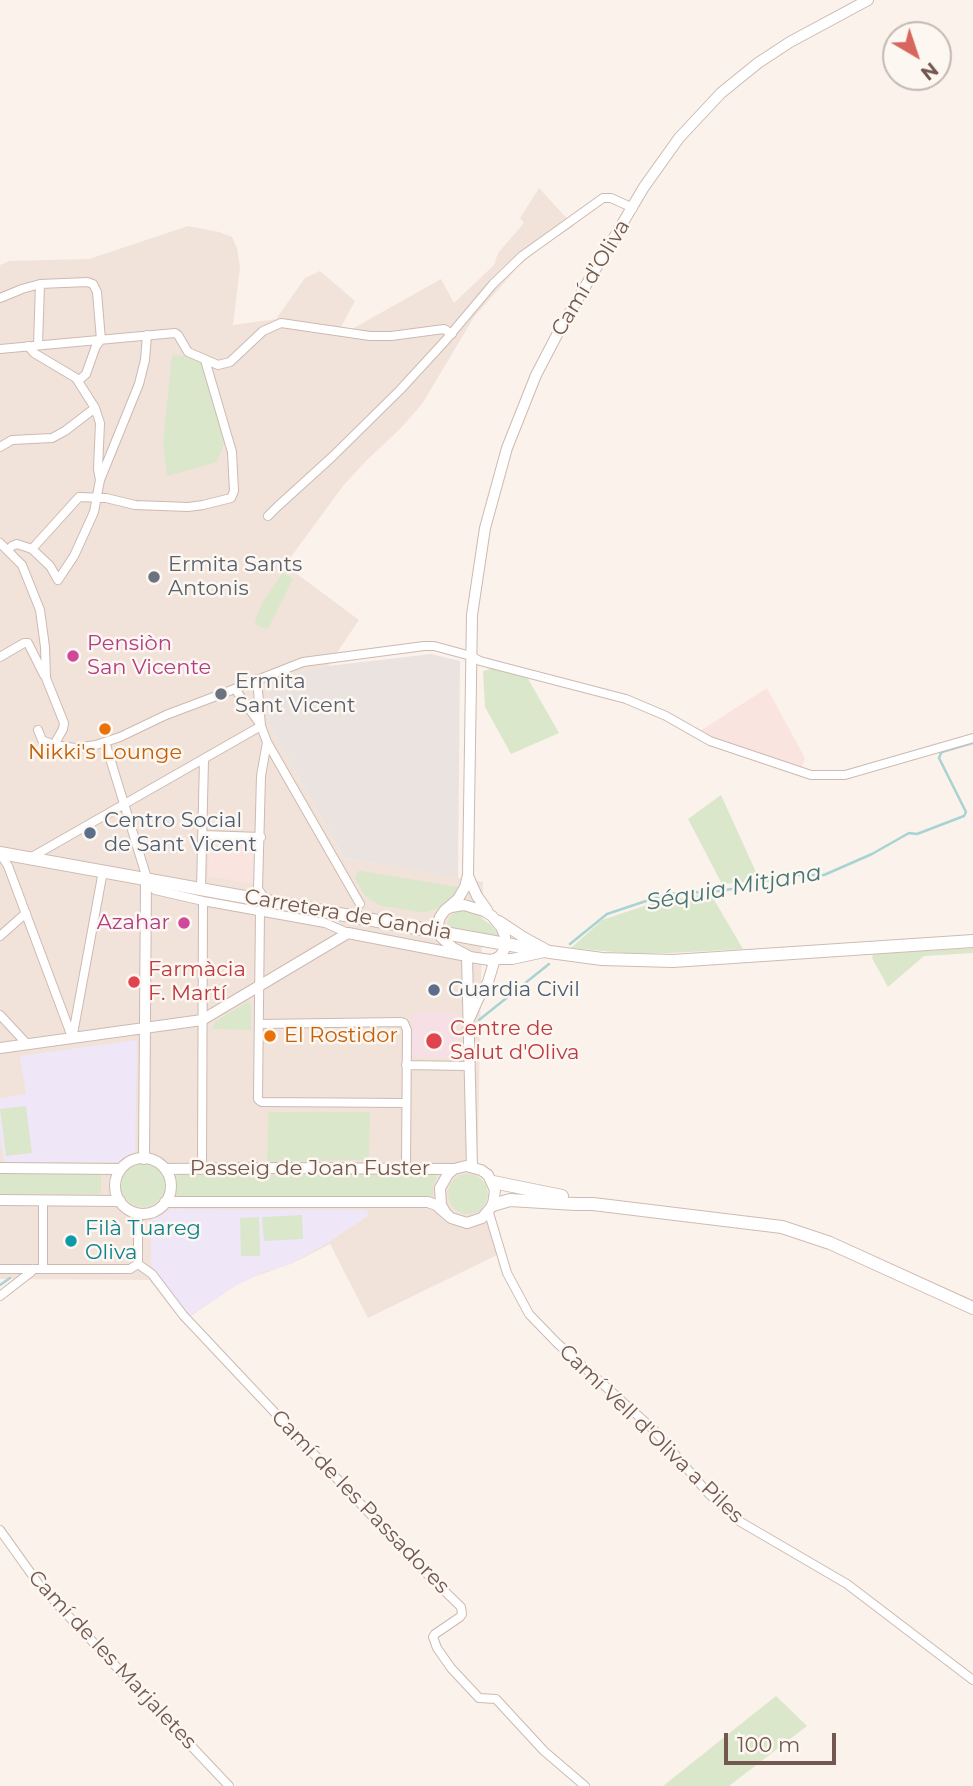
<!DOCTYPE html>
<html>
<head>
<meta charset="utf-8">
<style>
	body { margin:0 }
	#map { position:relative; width:973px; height:1786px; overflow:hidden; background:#fbf2eb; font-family:Montserrat,sans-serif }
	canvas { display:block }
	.north { position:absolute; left:882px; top:21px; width:70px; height:70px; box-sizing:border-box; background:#fdf7f1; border:2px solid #c6b7b1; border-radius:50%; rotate:141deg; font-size:19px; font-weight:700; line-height:28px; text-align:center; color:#735850 }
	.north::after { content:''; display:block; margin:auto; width:24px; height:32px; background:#d7675e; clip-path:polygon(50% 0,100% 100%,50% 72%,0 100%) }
	.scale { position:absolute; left:724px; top:1733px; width:112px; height:32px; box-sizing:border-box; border:4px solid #735850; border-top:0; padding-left:9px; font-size:21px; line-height:24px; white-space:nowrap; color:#735850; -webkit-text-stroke:5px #fdf7f1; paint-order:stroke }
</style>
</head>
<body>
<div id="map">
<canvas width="973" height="1786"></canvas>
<div class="north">N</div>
<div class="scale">100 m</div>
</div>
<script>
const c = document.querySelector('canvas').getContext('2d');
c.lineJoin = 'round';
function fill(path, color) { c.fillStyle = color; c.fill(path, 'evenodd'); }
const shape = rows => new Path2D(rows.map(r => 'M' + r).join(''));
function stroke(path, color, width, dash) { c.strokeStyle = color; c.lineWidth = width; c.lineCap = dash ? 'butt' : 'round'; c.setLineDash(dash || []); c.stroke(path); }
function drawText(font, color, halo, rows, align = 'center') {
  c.font = font + ' Montserrat,sans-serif'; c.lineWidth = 5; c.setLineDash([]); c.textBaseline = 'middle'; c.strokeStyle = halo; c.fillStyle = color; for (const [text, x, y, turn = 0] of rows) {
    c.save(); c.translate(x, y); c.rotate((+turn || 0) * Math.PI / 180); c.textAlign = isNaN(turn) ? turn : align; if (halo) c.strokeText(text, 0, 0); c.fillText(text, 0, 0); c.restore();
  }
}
fill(shape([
	[539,188,574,226,540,248,518,267,474,317,422,404,400,429,366,461,343,486,285,565,359,620,328,666,302,671,269,685,268,723,344,858,483,882,477,1192,497,1255,368,1318,330,1244,293,1263,248,1279,235,1286,182,1322,149,1280,0,1279,0,265,9,261,89,259,188,226,219,232,232,237,237,248,240,268,233,325,276,319,305,278,320,271,355,301,341,327,352,329,441,279,454,303,494,265,498,253,524,223,520,218]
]), '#f2e3da');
fill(shape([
	[767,688,805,758,802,767,718,740,700,731],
	[209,841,255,842,254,884,208,876]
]), '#fae4e0');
fill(shape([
	[431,654,460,661,458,878,344,858,268,723,269,684,302,671,328,666]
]), '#ebe3e0');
fill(shape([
	[137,1040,135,1152,126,1156,119,1162,4,1162,0,1134,0,1098,26,1094,20,1056],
	[169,1209,367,1210,368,1216,326,1244,290,1264,264,1272,235,1286,190,1316,169,1291,151,1264,151,1220,163,1215]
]), '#efe7f7');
fill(shape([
	[412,1013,457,1013,457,1057,412,1057]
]), '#f7dfe6');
fill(shape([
	[172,355,185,356,204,364,220,419,224,444,217,462,167,476,163,444],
	[283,572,293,579,268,629,255,625,256,618,262,604],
	[497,667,527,677,559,733,511,754,485,707,483,671],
	[721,795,760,881,722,884,688,819],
	[358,871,361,871,459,887,450,900,439,908,427,912,419,912,382,906,372,901,364,894,356,880,355,877],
	[710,893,743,949,672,953,625,953,571,948,602,920,650,904],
	[467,911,477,915,491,925,499,935,498,937,447,928,448,920,452,914,456,912],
	[973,948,973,953,924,956,888,987,872,958,873,954],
	[248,1002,251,1005,251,1030,211,1029,216,1021],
	[26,1106,32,1153,6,1156,0,1109],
	[268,1112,370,1112,369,1160,267,1162],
	'121 1185a22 22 0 1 1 44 0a22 22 0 1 1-44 0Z',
	'448 1194a20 20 0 1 1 40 0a20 20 0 1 1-40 0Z',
	[0,1174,101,1174,101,1194,0,1194],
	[179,1175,437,1175,433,1186,433,1198,178,1196,175,1194,175,1177],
	[302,1215,303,1239,264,1241,262,1217],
	[259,1217,260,1256,241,1256,240,1218],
	[776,1696,807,1726,729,1786,663,1786]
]), '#dbe7ca');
stroke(shape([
	[570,944,607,914,667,894,719,891,757,885,761,882,789,875,824,875,872,854,909,833,917,834,964,816,966,812,939,758,941,753,945,751,973,743],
	[479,1020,549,964],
	[0,1285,10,1278]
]), '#a8d3d3', 2.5);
const minor = shape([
	[0,298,22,289,40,284,87,282,93,284,97,292,101,340,96,346,86,374,78,381],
	[38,345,40,284],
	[28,346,34,353,76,378,95,408,100,423,98,469,100,480],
	[0,349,175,333,178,335,188,352,218,365,230,362,263,331,281,323,370,336,391,336,444,329,452,334],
	[0,447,12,440,52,438,65,431,95,408],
	[268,516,277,507,332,457,400,390,445,341,493,284,522,256,603,198,611,198,633,208],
	[0,543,22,565,40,610,45,647,46,678,64,723,63,729,54,745],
	[32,549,79,497,106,498,135,505,188,507,203,505,231,498,234,491,232,452,205,360],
	[8,550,12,546,17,544,32,549,50,566,58,580],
	[58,580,74,556,94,512,100,480,139,384,145,360,147,335],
	[0,657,24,643,28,643,44,675],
	[257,679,261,726,267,742,360,904],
	[235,689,260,724],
	[224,693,303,662,424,646,434,646,471,656,480,661,626,699,666,716,710,741,811,775,845,775,973,738],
	[38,730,42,740,54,745,75,748,96,745,120,737,166,715,219,695],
	[105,742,149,885,155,890,203,901,325,923,348,933],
	[203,835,261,837],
	[0,853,8,866,72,1037],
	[30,858,261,726],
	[201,888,204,759],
	[265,899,258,889,261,776,267,742],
	[260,911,258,1099,260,1101,262,1102,405,1103],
	[0,936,26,913],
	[0,1015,27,1044],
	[259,1024,401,1022,404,1023,407,1030,406,1168],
	[73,1034,103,871],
	[406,1065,468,1066],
	[202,1169,203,901],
	[138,1213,138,1264],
	[489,1213,507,1273,529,1314,557,1343,654,1430,708,1493,739,1521,847,1584,973,1680],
	[138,1264,152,1274,183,1315,422,1569,461,1607,462,1614,460,1617,435,1634,433,1637,437,1648,451,1668,479,1698,496,1699,544,1751,585,1786],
	[0,1269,130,1269,138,1264],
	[43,1269,43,1200],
	[0,1296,31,1272,33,1269],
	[0,1530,40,1586,229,1786]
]);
const tertiary = shape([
	[468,876,477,896,487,910],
	[464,905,484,911,492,916,501,927,505,936,505,944,504,950,500,956,495,959,490,960,470,957,453,948,441,937,438,924,440,917,445,910,451,907,464,905],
	[445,910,458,899,465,887,468,875,472,615,485,528,507,448,536,375,560,329,644,187,679,138,721,93,758,63,790,42,868,0],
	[499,921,523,937,545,949],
	[470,1017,478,999,488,982,495,959,512,959,544,952],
	[0,1048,202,1020,348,933,467,956,472,1167],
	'115 1186a28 28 0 1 1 56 0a28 28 0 1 1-56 0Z',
	[144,1159,146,879],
	[0,1168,121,1169],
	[165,1169,279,1168,454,1169],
	[0,1200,120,1201],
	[165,1202,428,1202,436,1205,451,1218,467,1223,482,1218,493,1205,495,1190,488,1175,481,1170,466,1166,454,1169,448,1174,440,1188,441,1205,445,1212]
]);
const secondary = shape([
	[0,853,550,952,602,959,673,961,973,941],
	[493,1182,562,1196],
	[493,1205,510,1200,575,1204,593,1204,782,1227,830,1243,973,1308]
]);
stroke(minor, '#ccbab2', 10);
stroke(tertiary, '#ccbab2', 12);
stroke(secondary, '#d0bbb2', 14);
stroke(minor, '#fff', 8);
stroke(tertiary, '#fff', 10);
stroke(secondary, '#fff', 12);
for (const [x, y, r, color] of [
	[154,577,7,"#6b7280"],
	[73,656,7,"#d1479c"],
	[221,694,7,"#6b7280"],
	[105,729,7,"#e8710a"],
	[90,833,7,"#5c6f8a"],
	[184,923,7,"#d1479c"],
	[134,982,7,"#e0444e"],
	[434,990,7,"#5c6f8a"],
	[270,1036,7,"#e8710a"],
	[434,1041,9,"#e0444e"],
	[71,1241,7,"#0f9aa8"]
]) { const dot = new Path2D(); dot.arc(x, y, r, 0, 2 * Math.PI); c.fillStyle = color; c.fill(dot); stroke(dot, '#fdf7f1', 2.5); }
drawText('21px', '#735850', '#fdf7f1', [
	["Camí d’Oliva",591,278,-59],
	["Carretera de Gandia",348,915,10],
	["Passeig de Joan Fuster",310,1169],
	["Camí Vell d'Oliva a Piles",651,1434,44],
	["Camí de les Passadores",360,1502,46],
	["Camí de les Marjaletes",112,1660,47]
]);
drawText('21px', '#5b616d', '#fdf7f1', [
	["Ermita Sants",168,565],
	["Antonis",168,589],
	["Ermita",235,682],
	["Sant Vicent",235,706]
], 'left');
drawText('21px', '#b23c85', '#fdf7f1', [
	["Pensiòn",87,644],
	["San Vicente",87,668],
	["Azahar",170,923,"right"]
], 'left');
drawText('21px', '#c56008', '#fdf7f1', [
	["Nikki's Lounge",105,753],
	["El Rostidor",284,1036,"left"]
]);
drawText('21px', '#4e5e75', '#fdf7f1', [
	["Centro Social",104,821],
	["de Sant Vicent",104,845],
	["Guardia Civil",448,990]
], 'left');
drawText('21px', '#be3a42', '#fdf7f1', [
	["Farmàcia",148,970],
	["F. Martí",148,994],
	["Centre de",450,1029],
	["Salut d'Oliva",450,1053]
], 'left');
drawText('21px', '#0d838f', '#fdf7f1', [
	["Filà Tuareg",85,1229],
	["Oliva",85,1253]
], 'left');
drawText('italic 23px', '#467676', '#fdf7f1', [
	["Séquia Mitjana",734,888,-10]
]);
</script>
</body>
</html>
